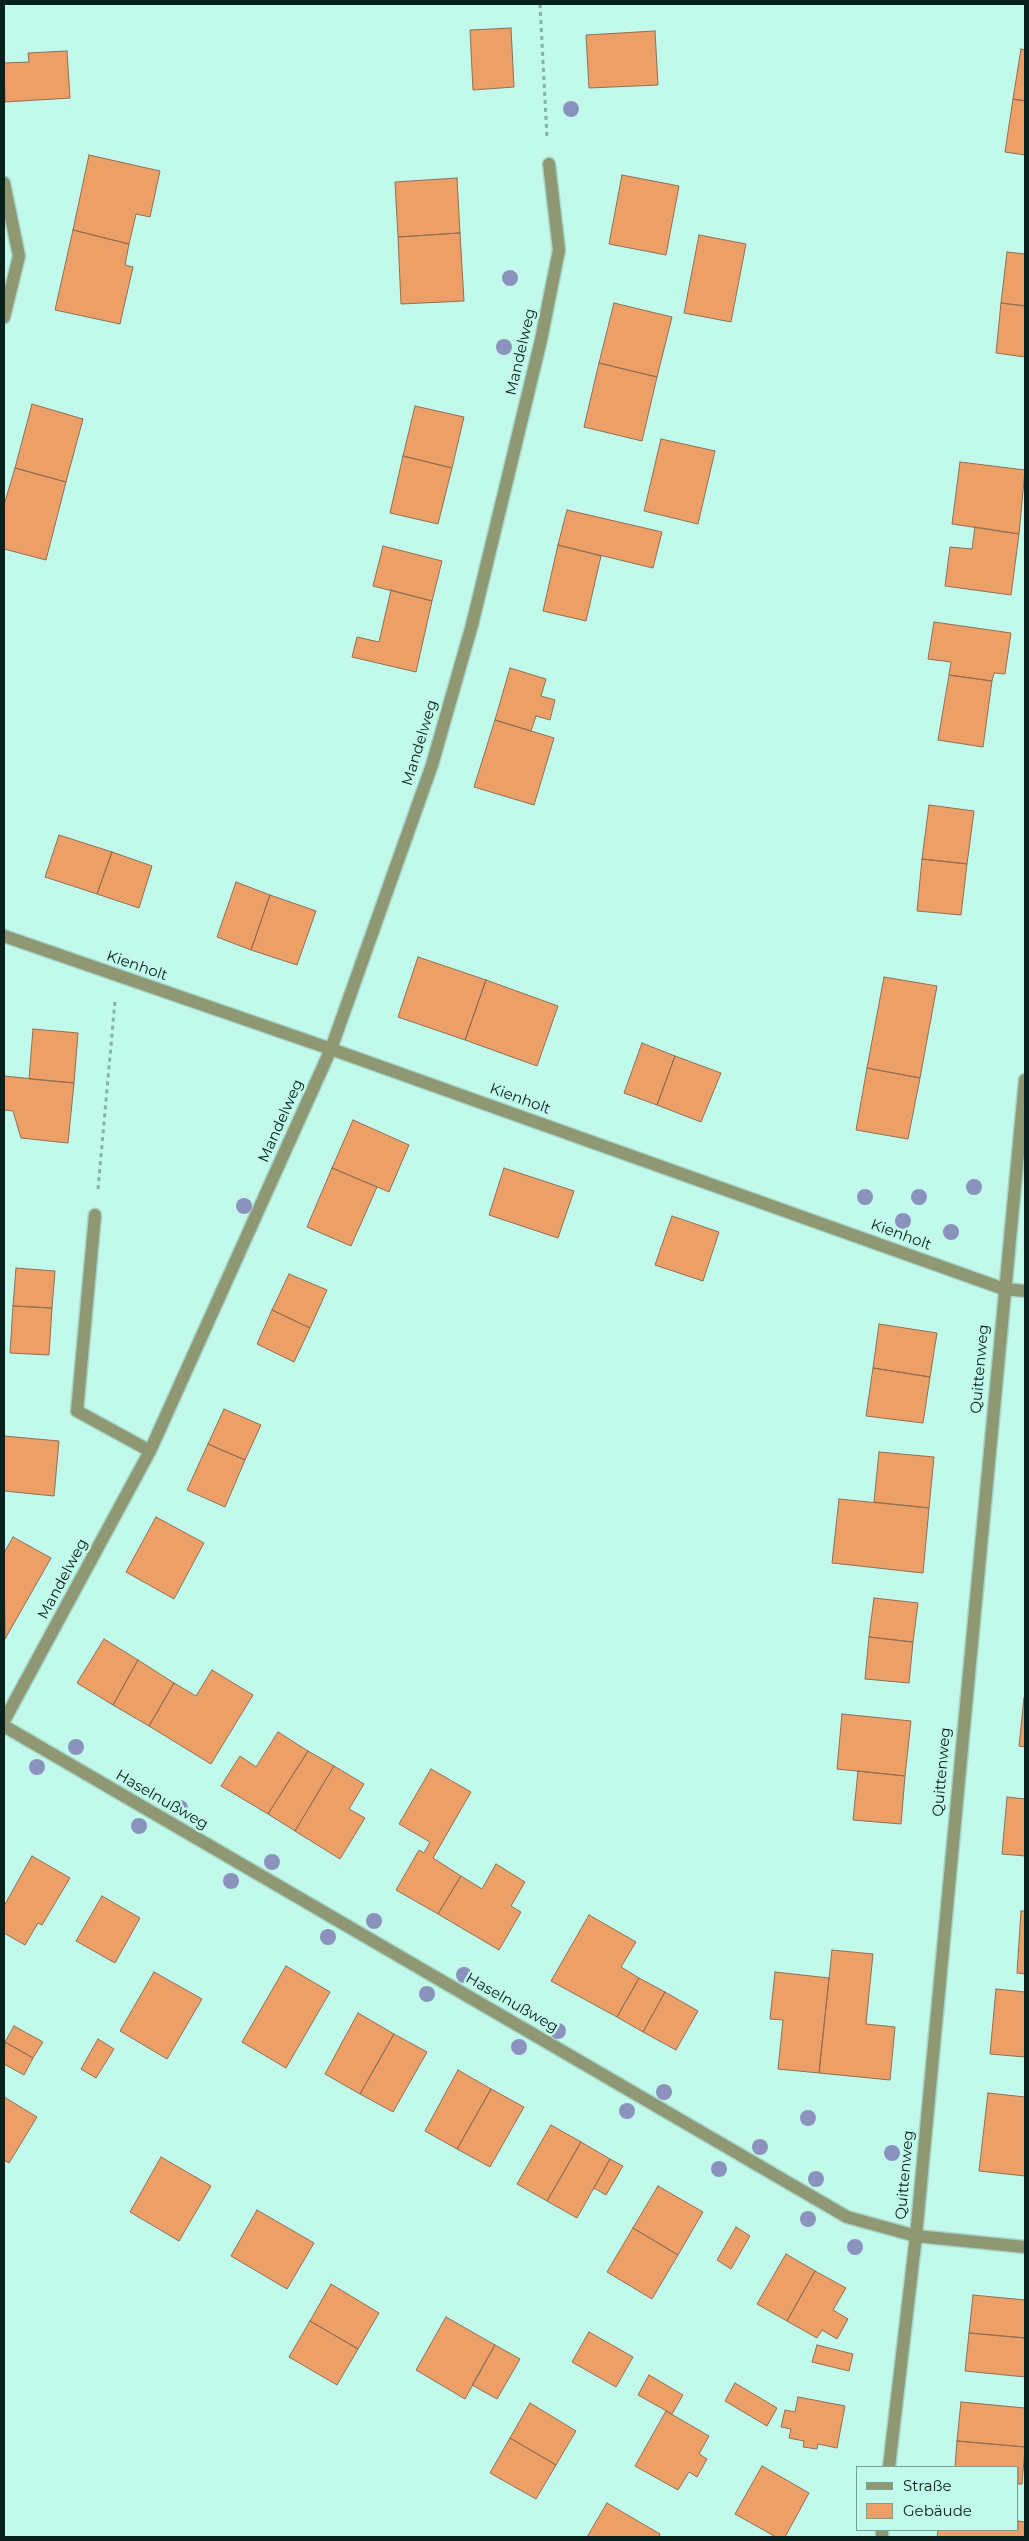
<!DOCTYPE html>
<html>
<head>
<meta charset="utf-8">
<style>
	body { margin:0 }
	#map { position:relative; width:1029px; height:2541px; overflow:hidden; background:#c1f9ea; font-family:Montserrat,sans-serif }
	canvas { display:block }
	.frame { position:absolute; inset:0; border:5px solid #0a201c; pointer-events:none }
	.legend { position:absolute; left:856px; top:2466px; width:162px; height:65px; box-sizing:border-box; background:#c1f9ea; border:1px solid #78a298; margin:0; padding:6px 9px; list-style:none; font-size:15px; color:#0a201c }
	.legend li { display:flex; align-items:center; gap:10px; height:25px }
	.legend b { width:25px; border:1px solid #78a298 }
</style>
</head>
<body>
<div id="map">
<canvas width="1029" height="2541"></canvas>
<div class="frame"></div>
<ul class="legend">
<li><b style="height:6px;background:#909873"></b>Straße</li>
<li><b style="height:14px;background:#eca067"></b>Gebäude</li>
</ul>
</div>
<script>
const c = document.querySelector('canvas').getContext('2d');
c.lineJoin = 'round';
function fill(path, color) { c.fillStyle = color; c.fill(path, 'evenodd'); }
const shape = rows => new Path2D(rows.map(r => 'M' + r).join(''));
function stroke(path, color, width, dash) { c.strokeStyle = color; c.lineWidth = width; c.lineCap = dash ? 'butt' : 'round'; c.setLineDash(dash || []); c.stroke(path); }
function drawText(font, color, halo, rows, align = 'center') {
  c.font = font + ' Montserrat,sans-serif'; c.lineWidth = 5; c.setLineDash([]); c.textBaseline = 'middle'; c.strokeStyle = halo; c.fillStyle = color; for (const [text, x, y, turn = 0] of rows) {
    c.save(); c.translate(x, y); c.rotate((+turn || 0) * Math.PI / 180); c.textAlign = isNaN(turn) ? turn : align; if (halo) c.strokeText(text, 0, 0); c.fillText(text, 0, 0); c.restore();
  }
}
const building = shape([
	[511,28,514,87,473,90,470,30,511,28],
	[655,31,658,85,589,88,586,35,655,31],
	[1021,49,1025,50,1025,101,1013,99,1021,49],
	[67,51,70,98,5,102,4,63,29,62,28,53,67,51],
	[1013,99,1025,101,1025,155,1005,152,1013,99],
	[89,155,160,171,150,217,136,214,129,244,73,230,89,155],
	[622,175,679,186,666,255,609,244,622,175],
	[457,178,460,233,398,237,395,182,457,178],
	[73,230,129,244,125,265,133,267,120,324,55,310,73,230],
	[460,233,464,301,401,304,398,237,460,233],
	[699,235,746,244,731,322,684,313,699,235],
	[1007,252,1025,254,1025,306,1001,303,1007,252],
	[614,303,672,317,657,377,599,363,614,303],
	[1001,303,1025,306,1025,357,996,353,1001,303],
	[599,363,657,377,642,441,584,427,599,363],
	[32,404,83,419,66,482,15,468,32,404],
	[415,406,464,417,452,468,403,456,415,406],
	[661,439,715,451,698,524,644,511,661,439],
	[403,456,452,468,438,524,390,513,403,456],
	[960,462,1025,470,1019,534,952,524,960,462],
	[15,468,66,482,46,560,4,549,4,505,15,468],
	[567,510,662,532,653,568,558,545,567,510],
	[975,527,1019,534,1011,595,945,586,950,547,972,549,975,527],
	[558,545,601,556,586,621,543,611,558,545],
	[383,546,442,561,432,601,373,586,383,546],
	[391,590,432,601,416,672,352,657,357,637,379,642,391,590],
	[934,622,1011,633,1005,674,994,673,992,681,949,675,951,662,928,659,934,622],
	[510,668,546,679,541,696,555,700,550,720,536,716,531,731,495,720,510,668],
	[949,675,992,681,983,747,938,740,949,675],
	[495,720,554,738,534,805,474,787,495,720],
	[929,805,974,811,967,864,922,859,929,805],
	[59,835,112,852,97,894,45,877,59,835],
	[112,852,152,866,139,908,97,894,112,852],
	[922,859,967,864,961,915,917,911,922,859],
	[236,882,270,895,251,950,217,937,236,882],
	[270,895,316,911,297,965,251,950,270,895],
	[418,957,486,980,465,1040,398,1017,418,957],
	[884,977,937,986,920,1078,867,1068,884,977],
	[486,980,558,1006,537,1066,465,1040,486,980],
	[33,1029,78,1033,74,1083,29,1079,33,1029],
	[642,1043,675,1056,657,1105,624,1093,642,1043],
	[675,1056,721,1073,701,1122,657,1105,675,1056],
	[867,1068,920,1078,908,1139,856,1130,867,1068],
	[4,1076,74,1083,68,1143,21,1138,13,1111,4,1110,4,1076],
	[353,1120,409,1145,389,1192,332,1168,353,1120],
	[332,1168,377,1187,351,1246,307,1227,332,1168],
	[504,1168,574,1191,558,1238,489,1215,504,1168],
	[672,1216,719,1232,703,1281,655,1265,672,1216],
	[16,1268,55,1271,52,1308,13,1306,16,1268],
	[289,1274,327,1290,310,1328,272,1310,289,1274],
	[13,1306,52,1308,49,1355,10,1353,13,1306],
	[272,1310,310,1328,294,1362,257,1344,272,1310],
	[879,1324,937,1333,930,1377,873,1368,879,1324],
	[873,1368,930,1377,923,1423,866,1416,873,1368],
	[224,1409,261,1425,245,1460,208,1444,224,1409],
	[4,1436,59,1441,54,1496,4,1491,4,1436],
	[208,1444,245,1460,225,1507,187,1490,208,1444],
	[879,1452,934,1457,929,1508,874,1502,879,1452],
	[839,1499,929,1508,923,1573,832,1563,839,1499],
	[156,1517,204,1543,174,1599,126,1572,156,1517],
	[13,1537,51,1558,5,1639,4,1553,13,1537],
	[874,1598,918,1603,913,1642,869,1637,874,1598],
	[869,1637,913,1642,909,1683,865,1679,869,1637],
	[104,1639,138,1660,113,1705,77,1683,104,1639],
	[138,1660,174,1683,149,1726,113,1705,138,1660],
	[212,1670,253,1695,211,1764,149,1726,174,1683,196,1696,212,1670],
	[1024,1698,1025,1698,1025,1747,1019,1746,1024,1698],
	[842,1714,911,1721,905,1776,837,1769,842,1714],
	[278,1732,308,1751,268,1814,221,1786,240,1756,256,1767,278,1732],
	[308,1751,334,1766,295,1831,268,1814,308,1751],
	[334,1766,364,1784,349,1809,365,1818,340,1859,295,1831,334,1766],
	[431,1769,471,1792,433,1858,461,1876,438,1914,396,1890,419,1850,424,1853,430,1842,399,1824,431,1769],
	[858,1771,905,1776,901,1824,853,1820,858,1771],
	[1007,1797,1025,1799,1025,1856,1002,1854,1007,1797],
	[32,1856,70,1878,42,1925,38,1923,25,1945,4,1933,4,1906,32,1856],
	[496,1864,525,1882,511,1906,521,1912,499,1950,438,1914,461,1876,482,1889,496,1864],
	[102,1896,140,1918,115,1963,76,1941,102,1896],
	[1021,1911,1025,1911,1025,1974,1017,1973,1021,1911],
	[589,1915,636,1942,621,1967,639,1978,617,2017,551,1981,589,1915],
	[832,1950,873,1954,866,2024,895,2027,890,2080,819,2073,832,1950],
	[286,1966,330,1992,286,2068,242,2042,286,1966],
	[154,1972,202,1999,167,2059,120,2031,154,1972],
	[775,1972,829,1978,819,2073,778,2069,783,2020,770,2019,775,1972],
	[639,1978,665,1992,643,2032,617,2017,639,1978],
	[996,1989,1025,1992,1025,2057,990,2054,996,1989],
	[665,1992,698,2011,676,2050,643,2032,665,1992],
	[358,2013,394,2034,360,2094,325,2074,358,2013],
	[14,2026,43,2042,33,2058,5,2042,14,2026],
	[394,2034,427,2052,393,2112,360,2094,394,2034],
	[98,2039,114,2049,96,2078,81,2069,98,2039],
	[5,2042,33,2058,24,2075,4,2064,5,2042],
	[458,2070,491,2089,457,2149,425,2131,458,2070],
	[491,2089,524,2107,490,2167,457,2149,491,2089],
	[988,2093,1025,2097,1025,2176,979,2171,988,2093],
	[4,2097,37,2117,9,2163,4,2160,4,2097],
	[551,2125,581,2142,547,2201,517,2184,551,2125],
	[581,2142,610,2159,577,2218,547,2201,581,2142],
	[161,2157,211,2186,179,2241,130,2212,161,2157],
	[610,2159,623,2166,606,2195,594,2188,610,2159],
	[658,2186,703,2212,678,2255,633,2228,658,2186],
	[257,2210,314,2243,287,2289,231,2256,257,2210],
	[736,2227,750,2236,731,2269,717,2260,736,2227],
	[633,2228,678,2255,652,2299,607,2272,633,2228],
	[786,2254,815,2271,787,2321,757,2304,786,2254],
	[815,2271,846,2288,833,2310,848,2319,837,2339,822,2330,817,2338,787,2321,815,2271],
	[331,2284,379,2313,358,2349,310,2321,331,2284],
	[973,2295,1025,2300,1025,2338,969,2333,973,2295],
	[446,2317,495,2345,465,2399,416,2370,446,2317],
	[310,2321,358,2349,337,2385,289,2357,310,2321],
	[589,2332,633,2357,616,2387,572,2362,589,2332],
	[969,2333,1025,2338,1025,2377,965,2371,969,2333],
	[495,2345,520,2359,497,2399,472,2385,495,2345],
	[817,2345,853,2354,849,2371,812,2362,817,2345],
	[649,2375,683,2395,672,2414,638,2395,649,2375],
	[735,2383,777,2408,767,2426,725,2401,735,2383],
	[798,2397,845,2406,837,2448,818,2444,817,2449,803,2447,804,2441,789,2438,791,2429,781,2427,785,2410,795,2412,798,2397],
	[961,2402,1025,2408,1025,2447,957,2441,961,2402],
	[530,2403,576,2431,556,2465,510,2438,530,2403],
	[666,2411,709,2436,699,2454,707,2459,697,2477,689,2472,678,2490,635,2466,666,2411],
	[510,2438,556,2465,536,2499,490,2473,510,2438],
	[957,2441,1025,2447,1022,2484,1018,2484,1018,2467,955,2467,957,2441],
	[762,2466,809,2493,785,2537,776,2537,735,2514,762,2466],
	[607,2503,660,2534,659,2537,587,2537,607,2503],
	[1018,2521,1025,2522,1025,2537,937,2537,938,2530,1018,2530,1018,2521]
]);
fill(building, '#eca067');
stroke(building, '#926e54', 1);
const minor = shape([
	[4,183,19,256,4,317],
	[4,936,331,1049,1004,1289,1025,1291],
	[95,1215,77,1411,150,1451],
	[4,1721,150,1451,331,1049,432,765,472,625,541,340,559,250,549,164],
	[4,1726,847,2217,916,2236,1025,2247],
	[889,2467,916,2236,1025,1080],
	[882,2537,882,2530]
]);
stroke(minor, '#a4d6c9', 15);
stroke(shape([
	[540,4,547,138],
	[98,1189,115,1001]
]), '#85b2a7', 3, [4, 4]);
stroke(minor, '#909873', 12);
c.fillStyle = '#8c92be';
for (const [x, y] of [
	[571,109],
	[510,278],
	[504,347],
	[974,1187],
	[865,1197],
	[919,1197],
	[244,1206],
	[903,1221],
	[951,1232],
	[76,1747],
	[37,1767],
	[180,1808],
	[139,1826],
	[272,1862],
	[231,1881],
	[374,1921],
	[328,1937],
	[464,1975],
	[427,1994],
	[558,2031],
	[519,2047],
	[664,2092],
	[627,2111],
	[808,2118],
	[760,2147],
	[892,2153],
	[719,2169],
	[816,2179],
	[808,2219],
	[855,2247]
]) { c.beginPath(); c.arc(x, y, 8, 0, 2 * Math.PI); c.fill(); }
drawText('15px', '#0a201c', '#c1f9ea', [
	["Mandelweg",521,352,-77],
	["Mandelweg",420,743,-73],
	["Kienholt",137,966,19],
	["Kienholt",520,1099,20],
	["Mandelweg",281,1121,-66],
	["Kienholt",901,1235,20],
	["Quittenweg",980,1369,-85],
	["Mandelweg",63,1579,-62],
	["Quittenweg",942,1772,-85],
	["Haselnußweg",162,1800,30],
	["Haselnußweg",512,2003,30],
	["Quittenweg",905,2175,-85]
]);
</script>
</body>
</html>
